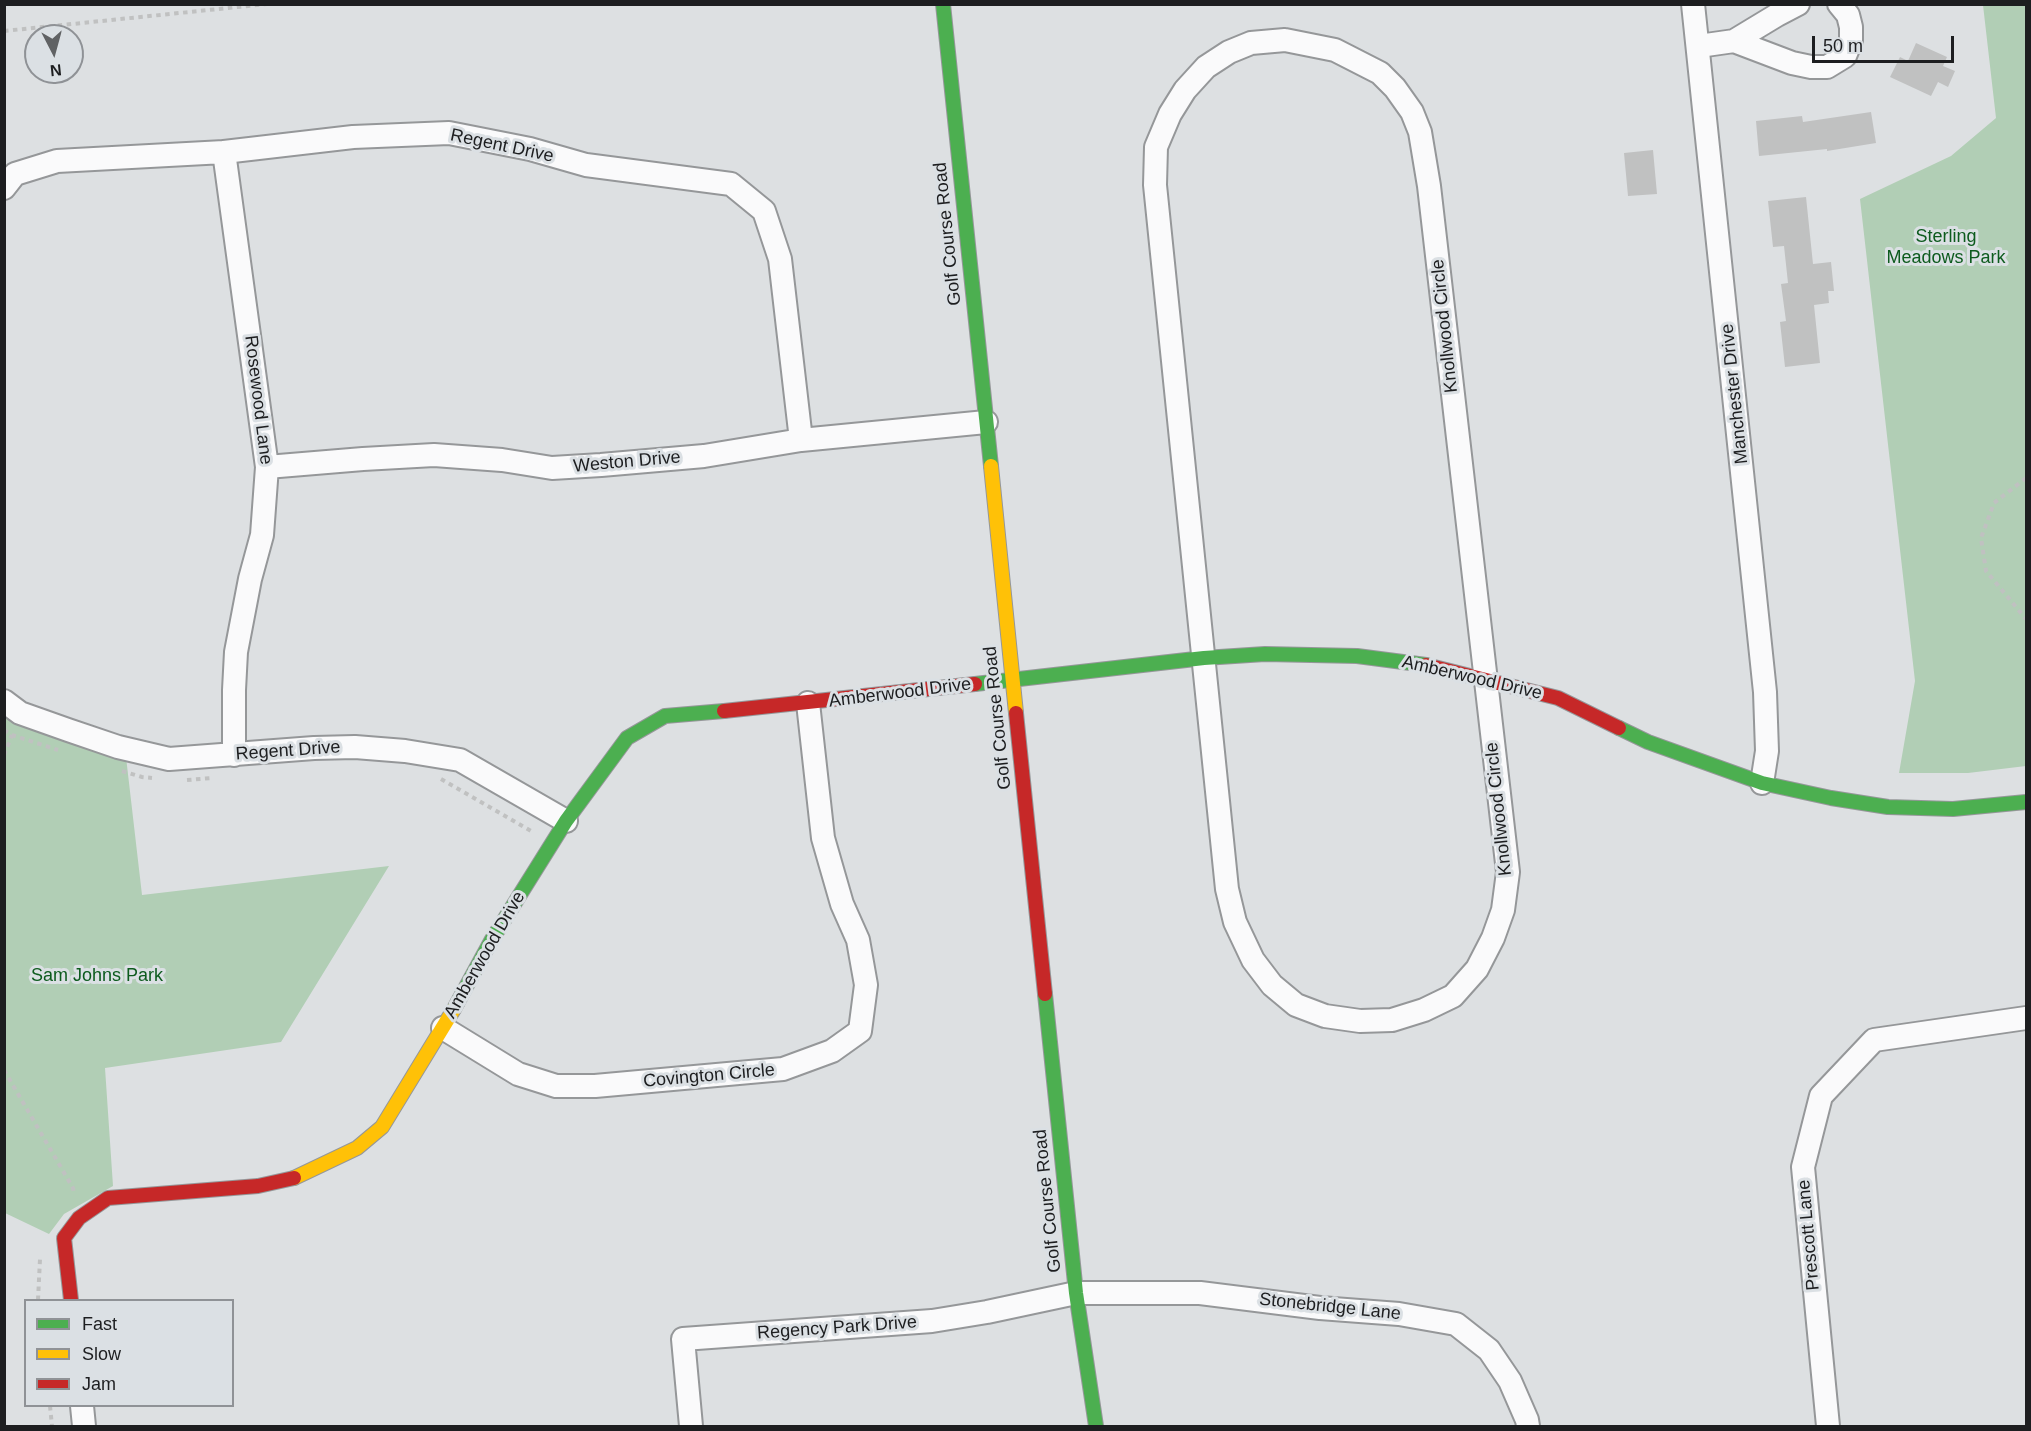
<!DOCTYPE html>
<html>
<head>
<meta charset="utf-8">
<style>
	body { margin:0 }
	#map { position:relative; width:2031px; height:1431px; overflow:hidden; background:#dde0e2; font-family:Arial,sans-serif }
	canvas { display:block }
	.frame { position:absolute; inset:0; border:6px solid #1d1e20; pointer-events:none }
	.legend { position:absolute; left:24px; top:1299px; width:210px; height:108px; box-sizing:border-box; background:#dbe0e4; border:2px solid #8f9296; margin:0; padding:8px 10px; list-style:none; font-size:18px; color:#1d1e20 }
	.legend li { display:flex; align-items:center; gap:12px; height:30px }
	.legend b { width:30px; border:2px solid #8f9296 }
	.north { position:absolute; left:24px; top:24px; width:60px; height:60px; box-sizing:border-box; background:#dbe0e4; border:2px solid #8f9296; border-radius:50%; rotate:174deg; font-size:16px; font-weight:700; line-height:24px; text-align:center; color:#1d1e20 }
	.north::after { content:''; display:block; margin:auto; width:21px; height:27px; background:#606264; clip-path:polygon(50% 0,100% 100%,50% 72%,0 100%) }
	.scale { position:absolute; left:1812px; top:36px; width:142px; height:27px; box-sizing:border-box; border:3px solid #1d1e20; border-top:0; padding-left:8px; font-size:18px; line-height:21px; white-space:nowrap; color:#1d1e20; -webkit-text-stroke:4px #dbe0e4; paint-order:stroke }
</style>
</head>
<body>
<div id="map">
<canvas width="2031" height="1431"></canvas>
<div class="frame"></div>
<ul class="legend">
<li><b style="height:8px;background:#4caf50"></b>Fast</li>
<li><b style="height:8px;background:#ffc107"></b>Slow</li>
<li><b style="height:8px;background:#c62828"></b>Jam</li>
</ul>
<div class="north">N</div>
<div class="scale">50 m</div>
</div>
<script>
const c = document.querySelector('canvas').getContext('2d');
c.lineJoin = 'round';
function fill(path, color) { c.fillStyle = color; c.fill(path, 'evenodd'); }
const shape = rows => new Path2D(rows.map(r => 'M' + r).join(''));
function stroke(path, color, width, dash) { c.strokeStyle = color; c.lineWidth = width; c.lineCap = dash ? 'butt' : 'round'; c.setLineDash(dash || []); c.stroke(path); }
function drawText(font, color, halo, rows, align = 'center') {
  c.font = font + ' Arial,sans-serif'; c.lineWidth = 6; c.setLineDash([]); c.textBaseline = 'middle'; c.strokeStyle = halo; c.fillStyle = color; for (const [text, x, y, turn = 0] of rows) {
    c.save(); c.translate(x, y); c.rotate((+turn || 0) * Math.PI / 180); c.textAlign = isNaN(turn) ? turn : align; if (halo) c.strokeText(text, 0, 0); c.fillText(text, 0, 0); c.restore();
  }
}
fill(shape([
	[1983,5,2026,5,2026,766,1968,773,1899,773,1915,681,1860,199,1951,156,1996,118],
	[4,716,9,720,126,757,142,895,389,866,281,1042,105,1068,113,1186,64,1214,49,1234,5,1213]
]), '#b1ceb5');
fill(shape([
	[1916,43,1947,57,1943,66,1955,71,1948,87,1938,82,1931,96,1890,77,1900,57,1908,61],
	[1871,112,1876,143,1827,151,1827,149,1759,156,1756,121,1802,116,1803,122],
	[1653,150,1657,194,1628,196,1624,153],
	[1806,197,1813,264,1831,262,1834,291,1828,291,1829,303,1814,305,1820,363,1785,367,1780,322,1786,321,1781,284,1788,283,1784,246,1773,247,1768,201]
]), '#c0c1c1');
const street = shape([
	[1693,4,1765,692,1767,751,1762,783],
	[1285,40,1335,50,1380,73,1395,88,1412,112,1420,132,1429,186,1508,872,1503,910,1493,938,1477,969,1453,996,1424,1010,1392,1020,1360,1021,1325,1016,1296,1005,1272,985,1253,960,1235,922,1227,889,1155,185,1156,147,1170,114,1185,90,1206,67,1229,52,1251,43,1285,40],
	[1734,41,1792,63,1811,67,1827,67,1845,56,1851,41,1851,27,1848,15,1839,4],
	[1699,46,1734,41,1777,15,1798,4],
	[224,152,267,467,262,535,250,579,236,652,234,690,234,755],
	[4,188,15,174,57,161,224,152,353,137,449,133,530,149,586,165,731,184,764,211,780,259,801,440],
	[267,467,363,459,434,455,502,460,552,468,601,465,704,456,801,440,986,422],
	[4,701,20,713,68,730,118,747,169,759,314,748,355,747,405,751,460,760,566,821],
	[443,1028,518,1074,556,1086,595,1086,783,1069,832,1051,860,1031,866,985,858,940,842,904,823,838,808,703],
	[82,1406,84,1426],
	[691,1426,683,1339,932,1321,987,1312,1076,1293,1200,1293,1320,1308,1399,1314,1456,1324,1489,1350,1510,1381,1527,1420,1528,1426],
	[1828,1426,1803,1167,1821,1096,1874,1040,2026,1018]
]);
const fast = shape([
	[943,4,991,466],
	[975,684,1204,658,1265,654,1357,656,1426,665],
	[1619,728,1648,742,1762,783,1831,798,1888,807,1953,809,2026,802],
	[1045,994,1076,1293,1096,1426],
	[454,1009,491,941,566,821,627,738,665,716,724,711]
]);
const slow = shape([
	[991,466,1016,713],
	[294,1178,357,1148,382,1127,454,1009]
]);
const jam = shape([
	[1426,665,1558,698,1619,728],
	[724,711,975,684],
	[1016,713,1045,994],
	[71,1300,64,1238,79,1218,108,1198,258,1186,294,1178]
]);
stroke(street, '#959799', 26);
stroke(fast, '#959799', 16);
stroke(slow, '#959799', 16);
stroke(jam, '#959799', 16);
stroke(shape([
	[4,31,267,4],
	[2026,478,1994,503,1981,538,1986,571,2026,619],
	[4,730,12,735,58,750],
	[4,755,12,735],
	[122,771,142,777,152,778],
	[441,779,531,831],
	[187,780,212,778],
	[4,1070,73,1188,74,1194],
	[38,1300,40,1259],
	[50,1406,52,1426]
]), '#c0c1c1', 4, [4.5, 4.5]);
stroke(street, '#fafafb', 22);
stroke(fast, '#4caf50', 14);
stroke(slow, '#ffc107', 14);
stroke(jam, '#c62828', 14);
drawText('18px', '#1d1e20', '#dbe0e4', [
	["Regent Drive",502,146,12],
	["Golf Course Road",948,234,-96],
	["Knollwood Circle",1445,326,-96],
	["Manchester Drive",1735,394,-96],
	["Rosewood Lane",258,400,83],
	["Weston Drive",627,462,-5],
	["Amberwood Drive",1472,678,13],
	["Amberwood Drive",900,693,-7],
	["Golf Course Road",998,718,-96],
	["Regent Drive",288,751,-4],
	["Knollwood Circle",1499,809,-96],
	["Amberwood Drive",485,955,-60],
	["Covington Circle",709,1076,-5],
	["Golf Course Road",1048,1201,-96],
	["Prescott Lane",1809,1235,-95],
	["Stonebridge Lane",1330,1307,6],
	["Regency Park Drive",837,1328,-4]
]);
drawText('18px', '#0d5b1e', '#dbe0e4', [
	["Sterling",1946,237],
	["Meadows Park",1946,258],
	["Sam Johns Park",97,976]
]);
</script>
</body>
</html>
